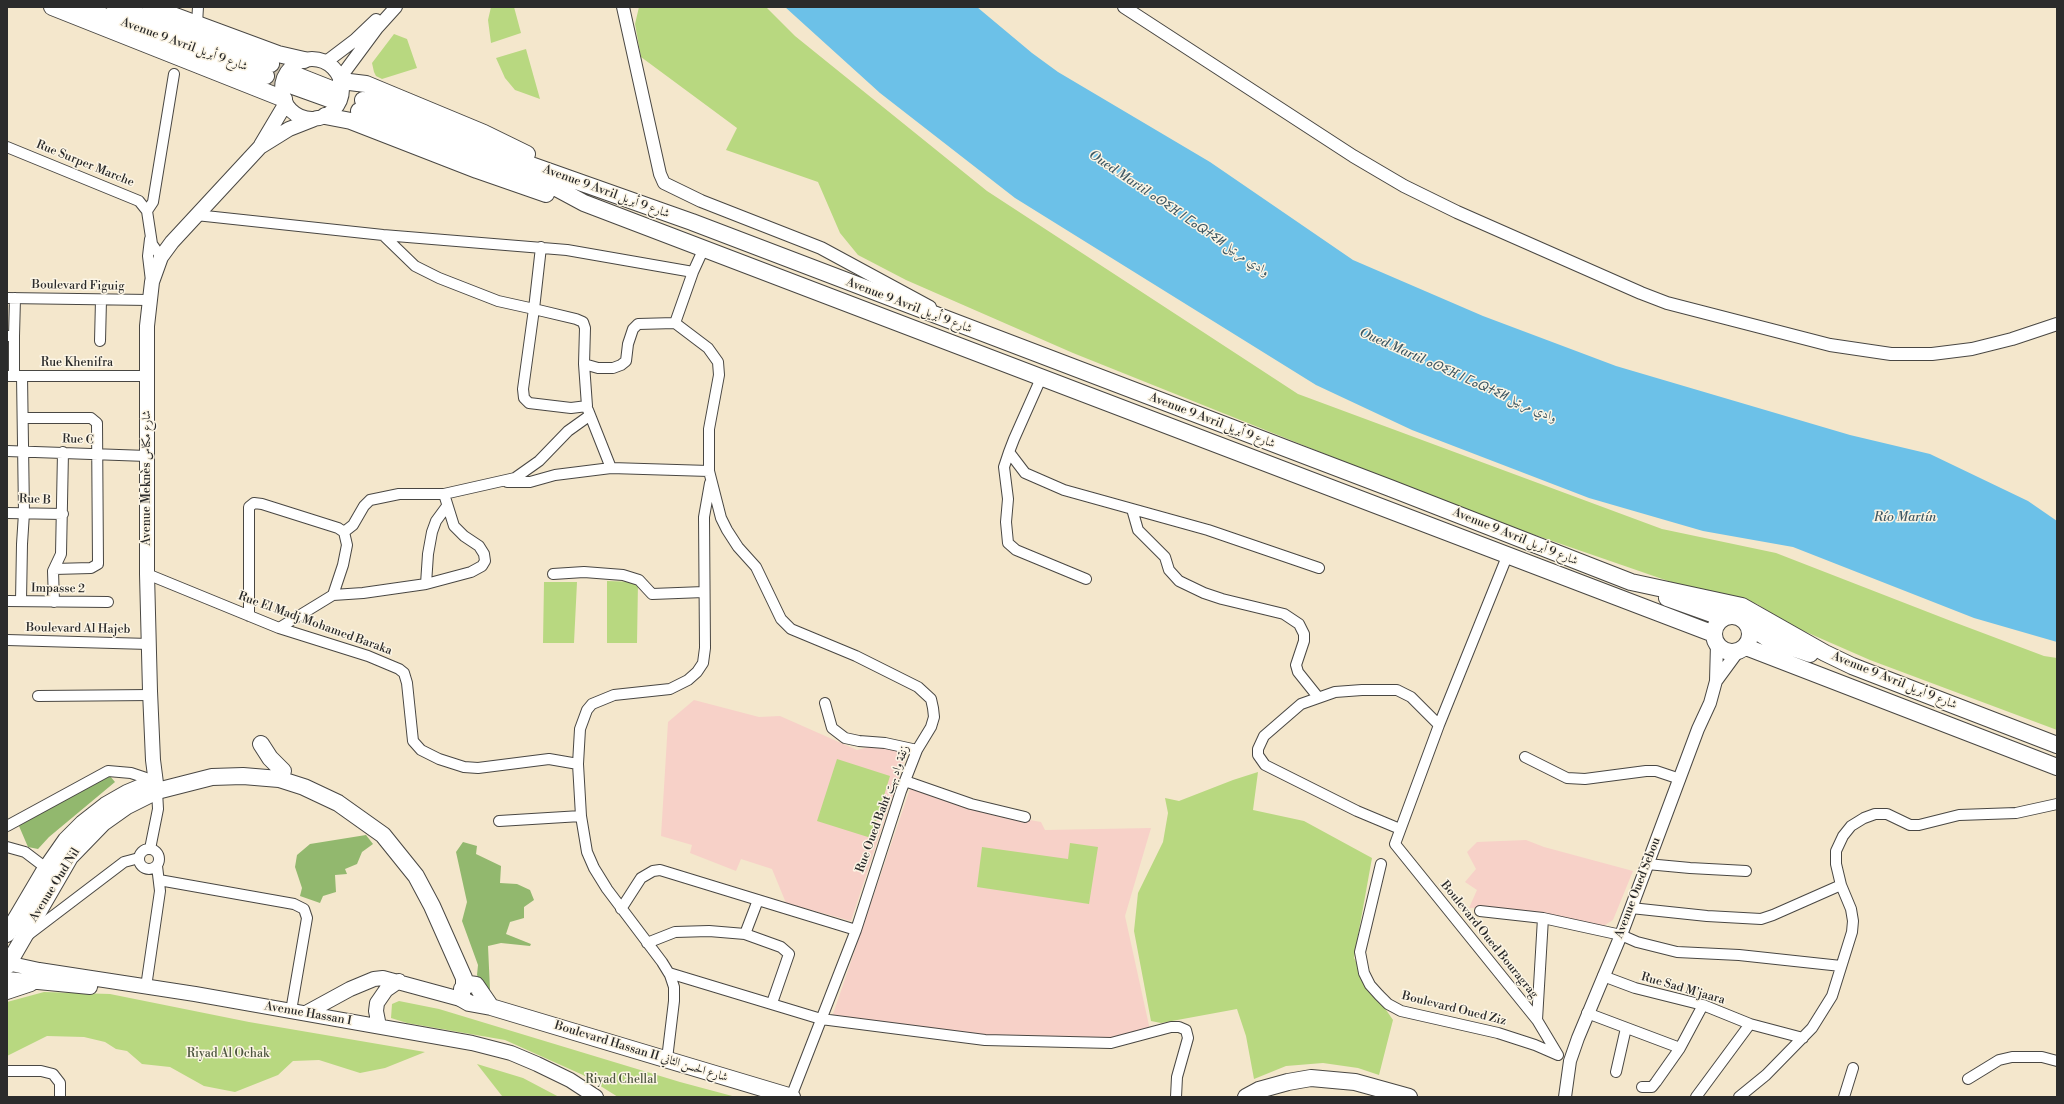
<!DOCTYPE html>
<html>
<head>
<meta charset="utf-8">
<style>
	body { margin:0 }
	#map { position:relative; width:2064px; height:1104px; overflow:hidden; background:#f4e7cc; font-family:"Libre Bodoni",serif }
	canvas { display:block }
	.frame { position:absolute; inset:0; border:8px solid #2b2b2b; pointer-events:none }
</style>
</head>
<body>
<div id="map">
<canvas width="2064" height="1104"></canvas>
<div class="frame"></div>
</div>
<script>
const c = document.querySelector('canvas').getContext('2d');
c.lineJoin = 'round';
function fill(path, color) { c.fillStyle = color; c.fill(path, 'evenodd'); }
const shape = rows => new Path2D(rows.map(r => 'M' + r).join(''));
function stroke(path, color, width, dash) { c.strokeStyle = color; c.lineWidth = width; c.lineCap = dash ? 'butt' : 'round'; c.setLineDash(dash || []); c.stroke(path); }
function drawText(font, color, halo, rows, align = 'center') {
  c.font = font + ' "Libre Bodoni",Amiri,"Noto Sans Tifinagh",serif'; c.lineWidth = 3; c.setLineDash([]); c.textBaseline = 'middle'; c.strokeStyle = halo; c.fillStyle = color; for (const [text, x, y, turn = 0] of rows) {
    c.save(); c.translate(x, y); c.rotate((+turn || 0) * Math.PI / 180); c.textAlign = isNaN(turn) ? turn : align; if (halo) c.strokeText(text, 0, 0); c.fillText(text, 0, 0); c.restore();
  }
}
fill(shape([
	[694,700,759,717,780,716,857,750,876,745,907,752,851,921,786,903,772,869,741,859,736,871,690,853,692,845,661,836,668,722],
	[911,786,985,812,1041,822,1045,830,1151,828,1125,916,1150,1030,1111,1041,995,1040,832,1017],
	[1526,840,1544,847,1633,871,1613,920,1600,928,1519,914,1498,907,1469,908,1477,890,1465,882,1476,869,1467,852,1477,842]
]), '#f7d1c8');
fill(shape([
	[491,7,514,7,521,33,491,43,488,20],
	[639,7,766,7,795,36,987,191,1298,394,1662,529,1776,553,1951,621,2044,656,2057,658,2057,730,1870,660,1790,625,1757,604,1671,582,1480,516,1073,353,906,280,858,255,840,233,818,182,726,150,737,128,641,57,635,24],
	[394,34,407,39,417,68,382,79,376,76,374,72,372,63],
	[526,49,540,99,515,90,505,78,496,58],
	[607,581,638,582,637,643,607,643],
	[544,582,577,582,574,643,543,643],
	[837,759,890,776,871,838,817,821],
	[1258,772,1253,810,1304,821,1372,858,1354,958,1367,982,1393,1020,1379,1075,1358,1068,1323,1063,1286,1066,1254,1079,1246,1036,1237,1009,1161,1023,1151,1021,1134,931,1138,893,1163,842,1168,813,1165,798,1179,801,1233,780],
	[1070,843,1098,847,1089,904,977,887,982,847,1068,859],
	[44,992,110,994,249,1022,425,1052,385,1068,360,1073,319,1060,293,1061,278,1075,235,1092,204,1086,170,1067,142,1064,127,1051,116,1049,105,1042,84,1037,47,1036,7,1056,7,1002],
	[399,1001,439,1009,680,1082,736,1097,618,1097,583,1075,505,1040,407,1023,391,1018,392,1004],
	[477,1064,523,1078,559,1097,505,1097,502,1096]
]), '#b8d880');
fill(shape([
	[110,776,115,782,49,837,38,849,28,847,19,826,94,782],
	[366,835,373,844,362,852,357,864,345,869,347,874,335,875,336,892,323,896,320,903,300,896,302,888,295,867,297,855,310,844],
	[463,842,477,846,476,854,501,866,500,883,517,884,530,890,534,900,524,907,524,918,510,922,506,934,531,944,530,946,501,943,488,946,490,990,483,987,477,975,478,965,462,921,467,902,456,852]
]), '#92b86e');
fill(shape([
	[785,7,977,7,1032,53,1058,72,1210,162,1353,260,1483,316,1616,366,1850,435,1930,454,2028,501,2057,521,2057,642,1974,618,1793,547,1703,531,1589,498,1412,430,1316,385,1015,198,880,93]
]), '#6cc1e8');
stroke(shape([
	[271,64,296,75],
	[266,76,290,85],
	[329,99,359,111]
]), '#ccc1ac', 16, [16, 8]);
const minor = shape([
	[197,24,198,7],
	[7,147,139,201,147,211,152,244,161,257],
	[147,211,153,202,174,74],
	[196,215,383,235,567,250,693,272],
	[383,235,415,266,439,278,498,301,534,309,576,319,583,322,585,328,584,364,587,406,571,408,529,403,524,398,523,389,534,309,541,247],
	[150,239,148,256,151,281],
	[704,248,693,272,675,323,708,348,718,362,719,375,709,429,709,471,721,518,727,530,738,547,756,567,781,619,791,629,856,656,918,687,931,699,933,708,934,717,931,727,917,750,901,791,856,930,791,1097],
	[7,298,149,300],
	[7,336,14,336,15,298],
	[14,336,14,376],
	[100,341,101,300],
	[584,364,598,368,613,368,621,365,626,361,628,344,633,329,638,324,675,323],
	[7,376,148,376],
	[1042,376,1014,439,1009,452,1025,473,1064,490,1208,530,1319,568],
	[588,410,611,468,709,471],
	[23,418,91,418,97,423,98,564,91,568,54,569],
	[7,451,147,456],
	[1009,452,1004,467,1008,499,1006,522,1008,543,1016,550,1086,579],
	[507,482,530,482,555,475,611,468],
	[1132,509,1138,530,1165,557,1169,570,1179,581,1204,593,1222,599,1284,614,1299,624,1304,634,1304,641,1296,665,1298,672,1318,697],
	[7,513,63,514],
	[344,532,353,525,364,506,370,500,399,494,444,494,515,478,539,461,568,431,589,416],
	[1508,554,1439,725,1395,844,1537,1020,1558,1055],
	[147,574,279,628,368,656,399,669,404,673,407,683,413,741,421,750,439,759,464,767,478,768,549,759,578,764],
	[553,574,584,572,623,575,639,580,652,594,704,592],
	[426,584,428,554,432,532,436,521,447,506],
	[7,601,108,602],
	[21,601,22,544,24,513,22,376],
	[54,602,53,571,61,554,63,452],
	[249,616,249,507,254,503,262,504,338,528,344,532,347,545,343,565,333,595],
	[279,628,333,595,363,593,426,584,471,572,482,566,485,561,484,554,479,546,464,536,454,526,444,494],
	[7,640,149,644],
	[38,696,150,695],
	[825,703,832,728,845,738,859,741,885,743,917,750],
	[1525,757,1567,778,1585,779,1646,771,1656,771,1680,779],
	[905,781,971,804,1025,817],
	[499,821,581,816],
	[7,826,108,771,131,773,155,781],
	[1400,829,1357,811,1265,765,1258,755,1258,749,1264,736,1301,704,1335,692,1362,690,1397,690,1411,697,1439,725],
	[7,847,25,852,46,868],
	[150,849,158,809,157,791],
	'139 859a10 10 0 1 1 20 0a10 10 0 1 1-20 0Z',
	[1381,864,1360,952,1364,973,1370,985,1379,995,1388,1004,1401,1011,1498,1033,1535,1045,1558,1055],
	[1647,864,1690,868,1746,871],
	[159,880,294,904,304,909,307,918,291,1011],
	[1631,908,1707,916,1761,919,1773,915,1841,885],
	[621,909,641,878,653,871,660,870,856,930],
	[1480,911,1543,918,1621,935,1637,942,1677,952,1739,955,1841,966],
	[745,934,758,900],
	[28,935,124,862,139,858],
	[647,943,675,932,709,931,745,934,781,947,789,954,772,1003],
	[669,973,821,1019,985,1040,1111,1043,1171,1027,1179,1027,1186,1030,1188,1038,1177,1077,1176,1097],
	[1603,976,1635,988,1703,1005,1750,1024,1803,1038],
	[146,987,160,891,157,866],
	[1587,1013,1680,1048],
	[1537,1020,1543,918],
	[667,1059,674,1001,674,987,670,975,662,962,607,889,594,868,587,852,581,816,578,764,580,729,587,710,592,704,614,695,670,689,688,680,697,672,703,663,705,648,704,517,710,483],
	[7,1071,41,1071,53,1074,60,1083,60,1097],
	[1616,1072,1626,1028],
	[1968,1079,1999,1060,2012,1057,2042,1057,2057,1061],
	[1642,1087,1652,1087,1656,1082,1680,1048,1703,1005],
	[1696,1097,1750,1024],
	[1739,1097,1766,1075,1812,1028,1832,996,1852,932,1853,921,1851,909,1841,885,1836,864,1836,851,1843,836,1851,826,1864,818,1875,814,1887,814,1910,825,1919,825,1959,815,2016,813,2057,804],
	[1844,1097,1853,1068]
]);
const tertiary = shape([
	[623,7,660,174,664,183,701,201,821,248,930,307],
	[1124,7,1353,156,1404,186,1457,212,1641,293,1667,303,1830,345,1891,354,1932,354,1972,349,2012,339,2057,324],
	[326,62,355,40,376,20],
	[340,78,377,28,396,7],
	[1716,681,1738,651],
	[1565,1097,1570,1061,1578,1038,1621,935,1698,729,1710,703,1716,681,1717,644]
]);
const secondary = shape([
	'282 89a30 30 0 1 1 60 0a30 30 0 1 1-60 0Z',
	[261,145,286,103],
	[157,791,153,760,150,691,147,574,147,326,152,282,161,257,172,242,260,147,289,129,317,118],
	[7,963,39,970,195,994,472,1043,511,1053,537,1064,570,1080,596,1097],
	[7,979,90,987],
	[7,992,31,984],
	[306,1013,350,989,374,979,383,978,464,1000],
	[379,1026,376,1011,377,1003,386,990,399,981]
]);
const primary = shape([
	[261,744,270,758,283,771],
	[7,934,43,873,66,840,83,823,106,805,127,793,151,783],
	[7,966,70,857,103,823,127,806,157,791,212,777,243,776,279,779,304,787,338,803,383,835,416,876,432,906,464,978,464,987],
	[491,1007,476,985,469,984,462,989,462,999,469,1003,491,1007,792,1097],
	[1246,1097,1259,1090,1288,1082,1311,1078,1355,1082,1409,1097]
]);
const trunk = shape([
	[52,7,284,99],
	[115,7,187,32,271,64],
	[151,7,278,54,304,60],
	[82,8,266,76],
	[296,75,334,90],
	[341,81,366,84,484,133,527,154],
	[290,85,329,99],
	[363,100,531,165,692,222,1390,488,1631,582,1742,606,1825,653,1852,666,2057,745],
	[359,111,501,165,558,189,584,203,1714,634],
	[325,116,351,121,477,170,546,194],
	[1667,598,1723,618],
	'1714 634a18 18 0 1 1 36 0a18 18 0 1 1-36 0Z',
	[1749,627,1770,640,1810,654],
	[1746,647,2057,767]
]);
stroke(minor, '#494743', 12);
stroke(tertiary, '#494743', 14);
stroke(secondary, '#494743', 16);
stroke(primary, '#494743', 18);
stroke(trunk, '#494743', 18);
stroke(minor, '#fff', 10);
stroke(tertiary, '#fff', 12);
stroke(secondary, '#fff', 14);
stroke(primary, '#fff', 16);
stroke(trunk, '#fff', 16);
drawText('12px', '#2b2b2b', '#fcf5e5', [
	["Avenue 9 Avril شارع 9 أبريل",184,45,20],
	["Rue Surper Marche",85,164,22],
	["Avenue 9 Avril شارع 9 أبريل",606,192,20],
	["Boulevard Figuig",78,286,1],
	["Avenue 9 Avril شارع 9 أبريل",909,306,21],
	["Rue Khenifra",77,363],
	["Avenue 9 Avril شارع 9 أبريل",1212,421,21],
	["Rue C",78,440,2],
	["Avenue Meknès شارع مكناس",147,478,-90],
	["Rue B",35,500,2],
	["Avenue 9 Avril شارع 9 أبريل",1515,537,22],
	["Impasse 2",58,589,1],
	["Rue El Madj Mohamed Baraka",315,624,20],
	["Boulevard Al Hajeb",78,629,1],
	["Avenue 9 Avril شارع 9 أبريل",1894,681,22],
	["Rue Oued Baht زنقة واد بهت",883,809,-70],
	["Avenue Oud Nil",55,885,-58],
	["Avenue Oued Sebou",1638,888,-69],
	["Boulevard Oued Bouragrag",1489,940,51],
	["Rue Sad M'jaara",1683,989,16],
	["Boulevard Oued Ziz",1454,1009,14],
	["Avenue Hassan I",308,1014,10],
	["Boulevard Hassan II شارع الحسن الثاني",641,1052,17]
]);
drawText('12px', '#4e5640', '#fcf5e5', [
	["Riyad Al Ochak",228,1054],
	["Riyad Chellal",621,1080]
]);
drawText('italic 13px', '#3e5864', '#fcf5e5', [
	["Oued Martil ⴰⵙⵉⴼ ⵏ ⵎⴰⵕⵜⵉⵍ وادي مرتيل",1179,214,34],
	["Oued Martil ⴰⵙⵉⴼ ⵏ ⵎⴰⵕⵜⵉⵍ وادي مرتيل",1458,376,24],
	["Río Martín",1905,518]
]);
</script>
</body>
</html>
